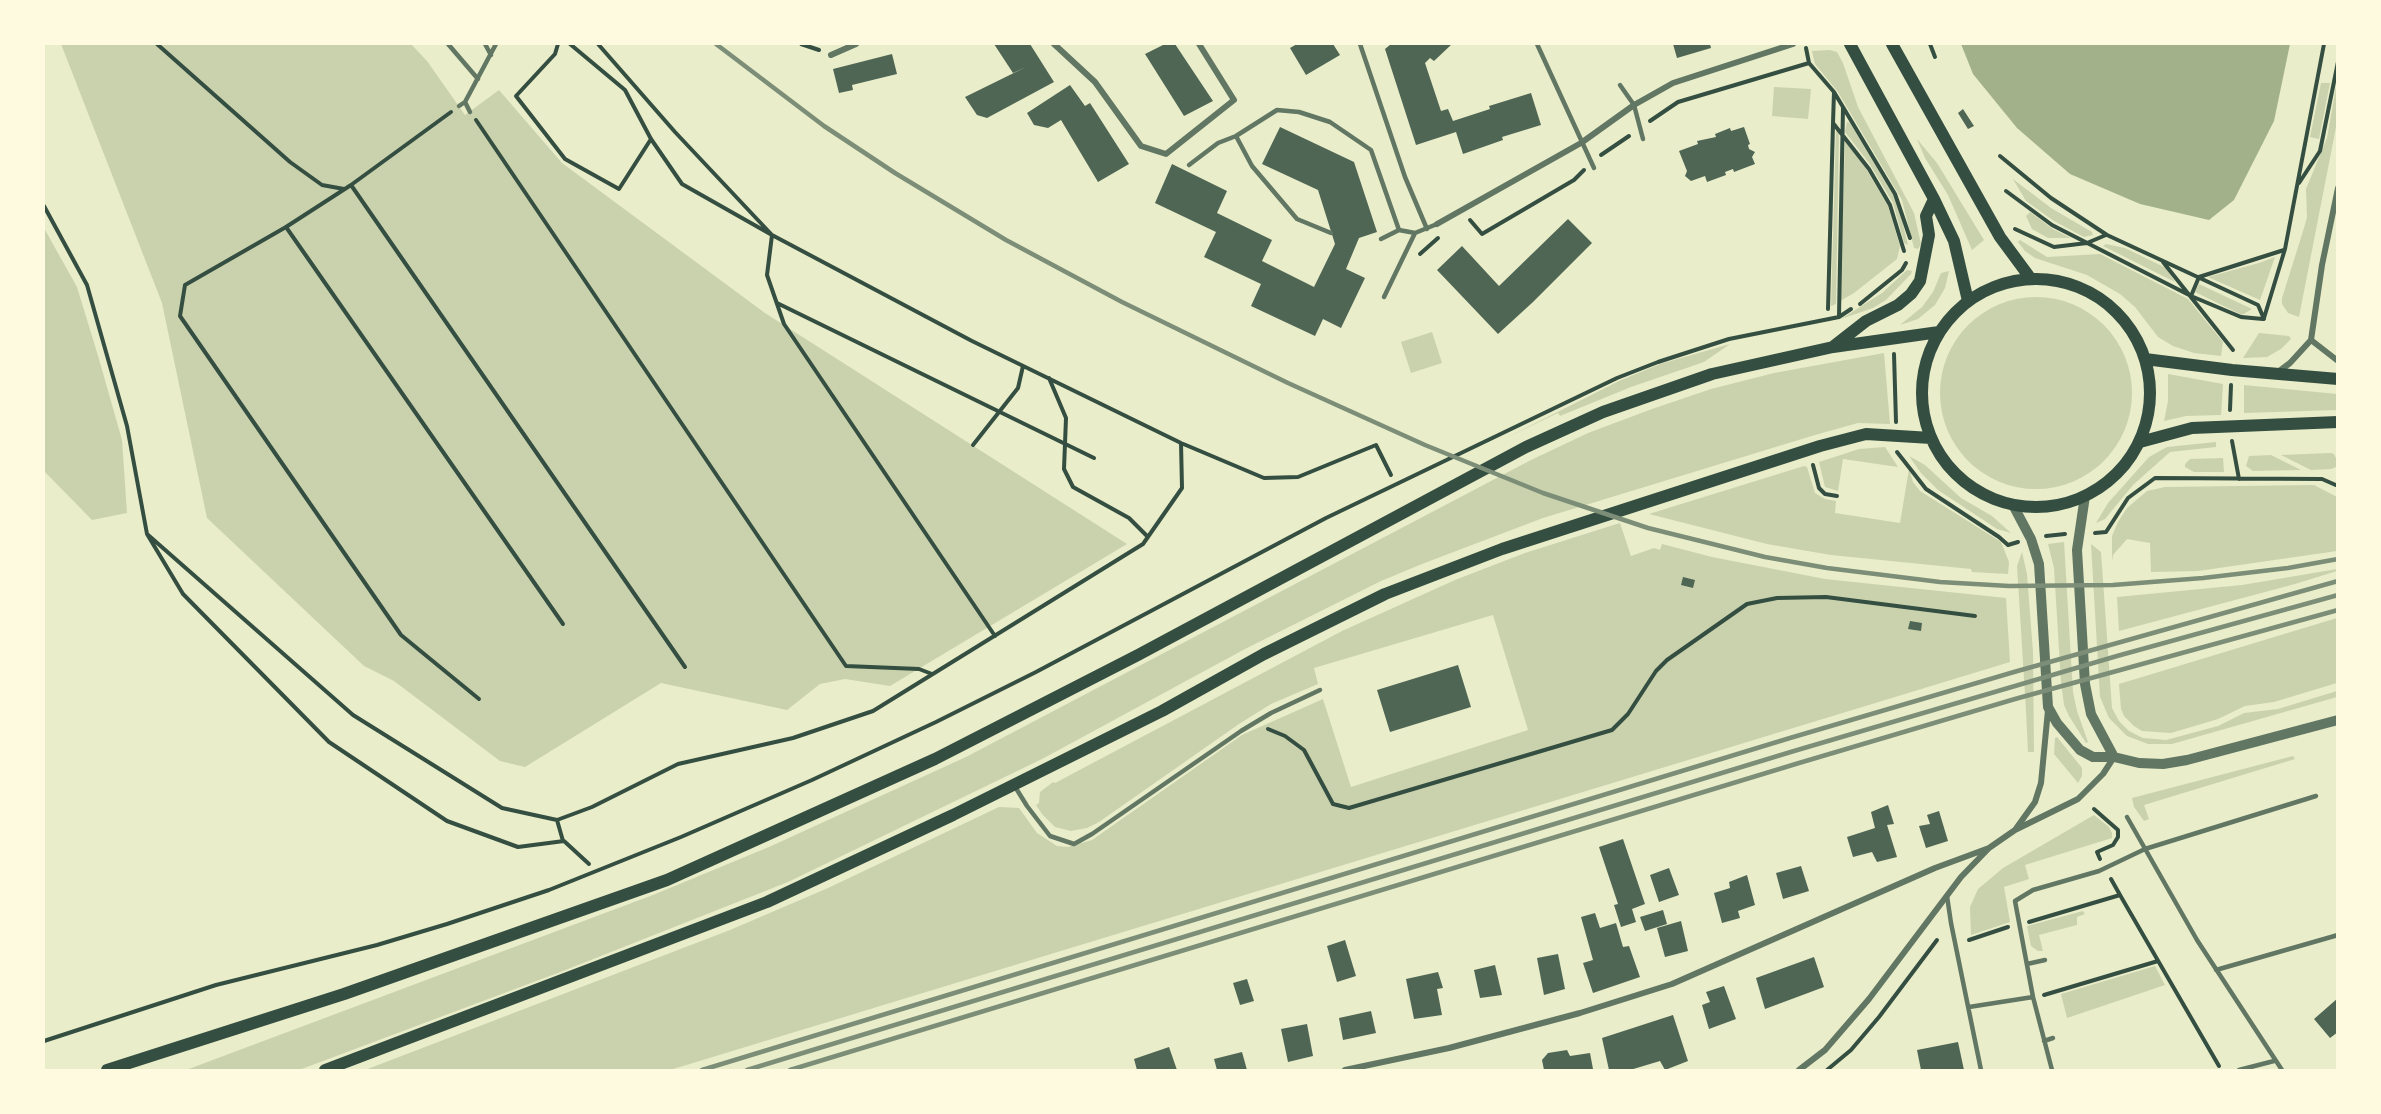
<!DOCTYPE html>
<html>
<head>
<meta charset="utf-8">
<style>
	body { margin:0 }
	#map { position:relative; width:2381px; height:1114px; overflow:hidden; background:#e9edc9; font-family:"DejaVu Sans",sans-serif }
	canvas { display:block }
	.frame { position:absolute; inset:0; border:45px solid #fefae0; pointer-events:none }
</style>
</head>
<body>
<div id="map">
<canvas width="2381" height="1114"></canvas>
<div class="frame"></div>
</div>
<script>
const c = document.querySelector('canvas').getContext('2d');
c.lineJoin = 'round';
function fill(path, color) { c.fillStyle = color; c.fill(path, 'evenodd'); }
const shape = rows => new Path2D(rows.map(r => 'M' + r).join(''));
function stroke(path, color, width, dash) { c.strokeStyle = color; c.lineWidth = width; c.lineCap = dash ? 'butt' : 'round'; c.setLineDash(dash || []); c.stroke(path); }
fill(shape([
	[61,44,411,44,427,61,465,115,499,90,562,163,765,313,1127,544,890,686,845,679,820,684,787,710,661,683,525,767,500,761,394,681,364,666,207,518,162,303],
	[1830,50,1837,52,1843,63,1858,107,1914,213,1921,244,1918,249,1914,248,1902,200,1838,92,1815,64,1812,51],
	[2337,81,2337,122,2299,317,2288,313,2282,304,2282,298,2304,228,2307,217,2306,189,2327,138],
	[2321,83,2330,83,2319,139,2310,137],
	[1774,87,1811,89,1808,119,1772,116],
	[1847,122,1850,123,1895,198,1901,216,1908,245,1904,243,1893,203,1869,163,1845,132],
	[1836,129,1839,133,1836,304,1831,306],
	[1917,139,1937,163,1984,240,1972,250,1948,195,1925,158],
	[1845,141,1862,162,1888,206,1900,246,1897,259,1854,293,1840,301],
	[2013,179,2051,208,2092,232,2093,235,2084,237,2054,221,2026,201],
	[2030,212,2053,229,2071,238,2048,238,2032,229,2026,216],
	[44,228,77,287,99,359,122,440,127,513,92,520,44,471],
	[2020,240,2047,257,2100,254,2188,299,2223,342,2221,356,2194,353,2173,346,2158,337,2135,307,2120,294,2087,275,2035,258,2025,251,2018,242],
	[2106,244,2125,248,2166,268,2175,282,2103,246],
	[2275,257,2260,300,2208,277,2259,263],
	[1907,270,1912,271,1911,274,1886,300,1873,308,1841,319,1882,293],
	[1949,271,1945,288,1935,305,1918,319,1900,325,1922,307,1933,292,1941,273],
	[2199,284,2252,309,2242,315,2195,292],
	'1940 393a96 96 0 1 1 192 0a96 96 0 1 1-192 0Z',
	[1432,332,1442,363,1411,373,1401,342],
	[2259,333,2289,336,2291,339,2281,349,2267,357,2243,358],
	[1730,344,1704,362,1631,387,1560,416,1558,413,1506,438,1619,381,1660,364],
	[1884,353,1890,424,1858,423,1815,435,1543,518,1422,564,1381,581,1245,649,1042,759,788,882,563,971,299,1070,186,1070,653,895,769,847,966,757,1531,460,1588,433,1652,409,1711,389,1774,373],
	[2168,374,2223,384,2221,415,2186,416,2164,421,2168,401],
	[2244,385,2337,394,2337,410,2244,413],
	[2216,442,2216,447,2170,452,2133,485,2105,519,2096,523,2108,503,2149,457,2167,447],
	[1885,447,1898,467,1843,459,1838,491,1825,487,1819,462,1859,449],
	[2331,453,2334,454,2337,460,2336,467,2331,469,2311,470,2281,455],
	[2271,455,2301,470,2253,471,2246,466,2249,456],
	[1909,456,1925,465,1961,498,1992,516,2011,533,1997,529,1938,490,1921,473],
	[2223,458,2224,472,2194,472,2185,467,2185,464,2190,459],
	[1804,466,1807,467,1815,493,1825,499,1836,501,1835,513,1900,523,1909,469,1913,482,1920,491,2001,542,2009,562,2008,574,1972,572,1971,569,1831,555,1767,544,1649,514],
	[2314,485,2337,497,2337,551,2198,571,2151,572,2150,543,2127,539,2113,555,2112,561,2112,536,2118,522,2127,508,2147,491,2165,487],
	[1620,523,1631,556,1654,548,1660,550,1662,544,1712,557,1825,579,2006,598,2010,662,670,1070,365,1070,730,930,828,888,999,807,1019,808,1037,833,1057,846,1068,847,1092,840,1242,735,1323,699,1351,787,1528,730,1493,615,1314,668,1318,684,1271,704,1239,724,1099,822,1087,828,1071,831,1055,827,1042,814,1036,805,1039,803,1040,792,1053,782,1055,783,1342,631,1455,580,1525,553],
	[2064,542,2073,692,2077,711,2088,742,2086,743,2069,716,2064,705,2061,682,2054,568,2048,544],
	[2091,544,2101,552,2112,708,2119,721,2129,731,2143,738,2166,740,2218,726,2244,713,2278,709,2337,691,2337,697,2172,744,2148,744,2127,736,2109,718,2100,697],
	[2022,552,2027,574,2033,652,2034,752,2028,752,2026,711,2017,566],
	[2337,569,2337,571,2295,584,2119,631,2117,597,2242,585],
	[2337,618,2337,683,2274,702,2245,706,2218,719,2171,733,2142,731,2134,726,2124,716,2121,709,2119,684],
	[2057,737,2082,768,2082,776,2078,783,2054,754,2055,738],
	[2293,756,2295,759,2144,805,2149,819,2144,821,2134,807,2132,798],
	[2094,815,2109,827,2112,833,2112,838,2025,865,2029,879,2004,887,2010,922,1971,935,1970,907,1978,889,2003,868],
	[2083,911,2085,914,2077,917,2077,925,2039,935,2043,951,2038,951,2031,946,2027,926],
	[2155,966,2165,985,2067,1018,2061,994]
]), '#cad2ad');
fill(shape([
	[1961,44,2290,44,2274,121,2234,200,2209,220,2140,204,2070,174,2017,128,1973,74]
]), '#a3b18a');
fill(shape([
	[994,44,1030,44,1054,82,987,118,977,115,965,97,1026,67,1013,73],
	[1165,44,1175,44,1213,101,1184,116,1145,54],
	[1297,44,1333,44,1340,55,1306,75,1290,48],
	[1391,44,1452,44,1434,61,1430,58,1425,63,1441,111,1448,109,1453,121,1490,109,1489,106,1531,93,1541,125,1502,137,1503,140,1463,154,1456,132,1416,145,1385,49],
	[1673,44,1710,44,1711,48,1677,58],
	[892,54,897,74,852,85,853,90,839,93,833,69],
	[1070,85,1085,106,1090,103,1129,164,1098,182,1061,120,1048,128,1034,125,1027,113],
	[1963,109,1974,126,1968,129,1958,113],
	[1280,127,1354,162,1377,232,1359,238,1346,269,1365,278,1341,328,1323,319,1315,336,1251,306,1261,284,1204,257,1216,232,1155,203,1172,164,1227,191,1217,213,1272,240,1262,261,1314,287,1335,244,1318,190,1262,164],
	[1744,127,1750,144,1748,145,1749,149,1755,152,1752,157,1755,164,1734,172,1733,169,1725,172,1726,175,1707,182,1705,176,1691,181,1685,176,1687,171,1679,151,1698,144,1697,141,1716,137,1715,134,1730,128,1731,131],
	[1568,219,1592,243,1533,302,1498,334,1437,270,1462,246,1499,286],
	[1683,577,1695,580,1693,588,1681,585],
	[1910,621,1922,623,1921,631,1908,629],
	[1458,665,1471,707,1390,732,1377,690],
	[1888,805,1894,824,1887,825,1897,857,1877,862,1872,852,1853,857,1847,837,1875,828,1871,812],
	[1939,811,1948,841,1926,848,1919,826,1930,824,1927,815],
	[1623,839,1645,904,1632,909,1636,922,1621,927,1614,905,1618,904,1599,847],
	[1801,866,1809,891,1783,899,1776,873],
	[1669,868,1679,895,1659,902,1650,875],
	[1747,875,1755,905,1738,911,1740,918,1722,923,1714,893,1730,888,1729,882],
	[1663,910,1667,924,1645,931,1640,917],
	[1595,913,1600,928,1616,923,1623,947,1629,946,1640,977,1593,993,1583,963,1593,960,1581,917],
	[1681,921,1688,951,1665,957,1657,928],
	[1345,940,1356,976,1337,982,1327,946],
	[1558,954,1565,989,1544,995,1537,958],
	[1814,957,1824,987,1765,1009,1756,978],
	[1495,965,1502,995,1480,998,1474,970],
	[1438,972,1443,988,1437,989,1442,1015,1414,1019,1406,979],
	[1247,979,1254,1001,1240,1005,1233,983],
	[1724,986,1736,1019,1709,1029,1702,1005,1710,1002,1706,992],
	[2338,998,2338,1032,2330,1038,2314,1019],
	[1371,1011,1376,1033,1343,1040,1339,1018],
	[1673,1015,1688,1061,1665,1070,1660,1061,1630,1070,1609,1070,1602,1038],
	[1307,1024,1313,1056,1288,1062,1281,1029],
	[1958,1042,1964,1070,1921,1070,1917,1050],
	[1169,1047,1177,1070,1137,1070,1134,1059],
	[1567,1050,1570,1056,1590,1053,1593,1069,1544,1070,1542,1060,1548,1053],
	[1242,1052,1247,1070,1217,1070,1214,1059]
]), '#4f6655');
stroke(shape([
	[157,44,290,162,322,185,344,189],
	[558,44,555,54,516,96,565,159,619,189,651,139],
	[570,44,625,90,651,139,682,184,772,235,767,275,784,324,995,636],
	[598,44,675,132,772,235,972,341,1181,443,1264,478,1298,477,1376,445,1391,475],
	[801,44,819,50],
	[1930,44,1935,57],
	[1806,48,1809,63,1834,92,1833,123,1869,169,1890,205,1904,251],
	[1834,92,1895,194,1910,238],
	[451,112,351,185,286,227,185,285,180,316,401,635,479,699],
	[476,120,846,666,919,669,932,674],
	[1650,121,1678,102,1809,63],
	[1601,155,1629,136],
	[2000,156,2051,198,2107,235,2258,305,2264,319],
	[2299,183,2320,151,2338,62],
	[351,185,685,667],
	[2006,191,2052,225,2191,296,2241,317,2263,319],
	[44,206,87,285,127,426,147,534,183,594,329,742,447,821,518,847,564,841,589,864],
	[1470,220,1482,234,1574,180,1584,170],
	[286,227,563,624],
	[2015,229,2054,247,2087,243,2106,235],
	[1420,254,1438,238],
	[2163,262,2233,350],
	[2191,296,2199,277,2284,250],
	[777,303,1094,458],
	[1860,304,1902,270,1906,263],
	[1828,309,1833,124],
	[1839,316,1843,108],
	[2264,318,2285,249,2324,44],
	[1894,354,1896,422],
	[1049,378,1066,418,1064,469,1073,487,1129,518,1148,537],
	[2230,410,2231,385],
	[2232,441,2239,479],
	[973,445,1018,388,1023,366],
	[1897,452,1926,489,1999,537,2008,545,2018,542],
	[1813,465,1819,488,1825,494,1837,496],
	[2095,533,2106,532,2128,498,2155,478,2322,479,2338,486],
	[147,534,353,715,502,808,557,820,592,807,678,764,793,738,873,711,1143,544,1182,488,1181,443],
	[2046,536,2065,534],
	[1268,729,1285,736,1304,750,1333,804,1349,808,1612,730,1628,714,1656,671,1667,660,1747,604,1777,598,1826,597,1975,616],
	[2094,809,2118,830,2118,837,2113,845,2097,852,2100,859],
	[557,820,563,841],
	[2111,879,2120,895],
	[2029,922,2120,895,2219,1066],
	[1969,940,2008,927],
	[2044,995,2158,961],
	[44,1041,216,985,377,945,447,924,549,890,681,837,812,780,936,722,1036,672,1326,518,1617,378,1658,362,1729,339,1839,317,1851,309],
	[1827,1070,1851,1050,1879,1017,1937,940]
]), '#344e41', 4);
stroke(shape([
	[448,44,478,79],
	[485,44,491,55],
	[1360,44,1405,177,1427,229],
	[1537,44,1594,168],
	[1620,85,1634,105,1643,139],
	[465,102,470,112],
	[459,106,465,102,496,44],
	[1236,136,1252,166,1297,219,1331,233],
	[1189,165,1218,143,1236,136,1277,110,1299,112,1330,122,1371,150,1399,230,1415,233,1437,224],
	[1381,239,1399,230],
	[1384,297,1415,233],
	[1014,785,1027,806,1050,836,1074,844,1092,834,1241,731,1271,713,1320,690],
	[2127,817,2197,940,2282,1070],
	[1947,896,1951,923,1981,1070],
	[2027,964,2045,960],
	[2216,970,2338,935],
	[1969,1007,2033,997],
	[2044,1041,2053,1038],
	[2052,1070,2033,997,2015,901,2033,890,2099,871,2145,849,2316,796],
	[2239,1070,2274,1061]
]), '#617663', 4.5);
stroke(shape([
	[1054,44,1095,82,1141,146,1166,154,1234,100,1199,44],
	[831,55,856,44],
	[1437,224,1581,143,1634,105,1673,83,1793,44],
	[2311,340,2338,361],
	[2278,372,2290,363,2311,340,2322,265,2338,188],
	[2015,830,2035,802,2041,783,2048,710],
	[1345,1070,1449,1048,1580,1013,1672,984,1935,868,1989,848],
	[1799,1070,1825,1050,1869,999,1961,877,1989,848,2015,830,2078,799,2103,774,2114,757]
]), '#617663', 6);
stroke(shape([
	[2085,496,2077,550,2085,684,2091,714,2114,757],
	[2013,505,2031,539,2039,564,2048,707,2057,723,2080,750,2093,757,2114,757,2139,763,2163,764,2187,760,2338,720]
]), '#617663', 10);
stroke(shape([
	[1850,44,1934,199,1954,241,1968,301],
	[1892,44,2000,237,2031,279],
	'1922 393a114 114 0 1 1 228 0a114 114 0 1 1-228 0Z',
	[1834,346,1866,321,1898,305,1911,294,1920,281,1929,235,1926,216,1934,199],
	[2145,359,2232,370,2338,379],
	[2140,442,2192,428,2338,422],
	[107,1070,344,994,667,880,935,759,1138,655,1526,447,1603,412,1712,374,1833,347,1939,332],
	[325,1070,767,902,953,815,1162,711,1264,654,1385,594,1502,549,1820,446,1866,434,1931,438]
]), '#344e41', 12);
stroke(shape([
	[716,44,824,126,895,173,1006,240,1122,302,1288,383,1425,445,1543,493,1648,528,1765,557,1827,568,1940,582,2009,586,2113,585,2203,578,2288,568,2338,559],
	[702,1070,1790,738,2014,672,2338,581],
	[747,1070,1794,751,2117,656,2338,595],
	[790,1070,1799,763,2015,699,2338,610]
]), '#7c8e77', 4.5);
</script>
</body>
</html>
